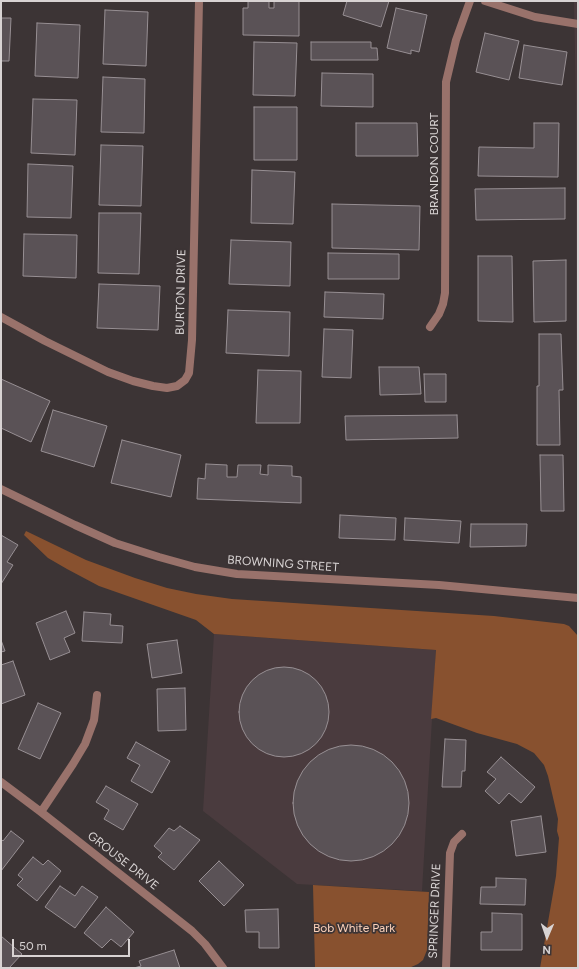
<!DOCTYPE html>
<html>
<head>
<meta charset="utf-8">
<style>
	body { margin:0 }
	#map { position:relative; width:579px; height:969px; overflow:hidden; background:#3c3435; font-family:Figtree,sans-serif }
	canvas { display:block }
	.frame { position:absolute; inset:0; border:2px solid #d8d3d3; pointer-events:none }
	.north { position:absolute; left:527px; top:917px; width:40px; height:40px; -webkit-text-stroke:3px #3c3435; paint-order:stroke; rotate:182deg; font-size:11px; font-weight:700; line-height:16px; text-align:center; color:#d8d3d3 }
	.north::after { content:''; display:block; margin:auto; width:14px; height:18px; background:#d8d3d3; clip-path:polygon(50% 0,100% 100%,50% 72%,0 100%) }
	.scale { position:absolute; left:12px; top:939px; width:118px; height:18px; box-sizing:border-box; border:2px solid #d8d3d3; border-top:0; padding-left:5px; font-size:12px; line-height:14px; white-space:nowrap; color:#d8d3d3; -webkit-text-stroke:3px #3c3435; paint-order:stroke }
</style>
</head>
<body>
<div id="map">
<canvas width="579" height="969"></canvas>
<div class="frame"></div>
<div class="north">N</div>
<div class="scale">50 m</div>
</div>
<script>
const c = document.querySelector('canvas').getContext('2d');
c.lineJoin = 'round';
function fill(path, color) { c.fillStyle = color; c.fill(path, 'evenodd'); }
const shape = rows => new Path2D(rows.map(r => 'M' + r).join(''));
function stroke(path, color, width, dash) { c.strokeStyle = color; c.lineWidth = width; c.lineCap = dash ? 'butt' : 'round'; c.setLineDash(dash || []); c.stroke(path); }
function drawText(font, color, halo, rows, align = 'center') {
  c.font = font + ' Figtree,sans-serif'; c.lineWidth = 3.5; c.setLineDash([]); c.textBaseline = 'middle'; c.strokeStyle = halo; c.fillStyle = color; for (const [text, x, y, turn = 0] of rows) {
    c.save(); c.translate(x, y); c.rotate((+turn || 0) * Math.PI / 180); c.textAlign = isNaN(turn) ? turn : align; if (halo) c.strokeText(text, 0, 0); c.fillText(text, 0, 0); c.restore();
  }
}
fill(shape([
	[574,1,578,1,578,549,576,328,576,105],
	[214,634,436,650,422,891,297,884,203,811]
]), '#4a3b3e');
fill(shape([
	[26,531,86,560,135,578,167,588,196,594,232,599,494,616,564,624,569,626,578,636,578,968,540,968,556,876,559,838,557,831,558,819,548,776,544,765,534,753,517,744,477,733,436,718,431,719,436,650,214,634,196,620,99,586,67,569,48,558,24,535],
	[313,885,429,892,427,950,423,960,418,964,409,968,315,967]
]), '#88512f');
const building = shape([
	[248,1,269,1,269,8,274,8,274,1,299,1,299,36,243,35,243,8,248,8,248,1],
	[347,1,389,1,381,27,343,15,347,1],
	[396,8,427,15,419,52,411,50,411,54,387,48,396,8],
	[105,10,148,12,146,66,103,64,105,10],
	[1,18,11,18,9,61,1,61,1,18],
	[37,23,80,25,78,78,35,76,37,23],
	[485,33,519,41,509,80,476,72,485,33],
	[254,42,297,43,295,96,253,95,254,42],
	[311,42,371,42,371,48,377,48,378,60,311,60,311,42],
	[524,45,567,52,562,85,519,78,524,45],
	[322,73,373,74,373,107,321,106,322,73],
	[103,77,145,79,144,133,101,132,103,77],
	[33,99,77,100,75,155,31,153,33,99],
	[254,107,297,107,297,160,254,160,254,107],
	[356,123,417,123,418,156,356,156,356,123],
	[534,123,559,123,558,177,478,176,479,147,534,148,534,123],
	[101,145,143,146,141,206,99,205,101,145],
	[28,164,73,166,71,218,27,217,28,164],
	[252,170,295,172,293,224,251,223,252,170],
	[565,188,565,219,476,220,475,189,565,188],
	[332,204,420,206,419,250,332,248,332,204],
	[99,213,141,213,139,274,98,273,99,213],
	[24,234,77,235,76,278,23,276,24,234],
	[231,240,291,242,290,286,229,284,231,240],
	[328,253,399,254,399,279,328,279,328,253],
	[478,256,512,256,513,322,478,321,478,256],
	[566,260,566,321,534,322,533,261,566,260],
	[99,284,160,286,158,330,97,328,99,284],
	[325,292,384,294,383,319,324,317,325,292],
	[228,310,290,312,289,356,226,353,228,310],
	[324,329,353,330,351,378,322,377,324,329],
	[539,334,561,334,563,390,559,390,560,445,537,445,537,386,539,386,539,334],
	[379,367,419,367,421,394,380,395,379,367],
	[258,370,301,371,300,423,256,423,258,370],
	[424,374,446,374,446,402,425,402,424,374],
	[1,379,50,401,31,442,1,428,1,379],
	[53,410,107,426,94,467,41,451,53,410],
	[457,415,458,438,346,440,345,416,457,415],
	[122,440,181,455,171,497,111,483,122,440],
	[540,455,563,455,564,511,541,511,540,455],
	[206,464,227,465,227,477,237,477,238,465,261,465,260,474,268,475,268,465,292,466,292,476,301,477,301,503,197,499,198,478,205,479,206,464],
	[340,515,396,518,395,540,339,538,340,515],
	[405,518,461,521,459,543,404,540,405,518],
	[471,524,527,524,526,546,470,547,471,524],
	[1,535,18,545,7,562,13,565,1,584,1,535],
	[66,611,75,633,64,638,70,652,50,660,36,623,66,611],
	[84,612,111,614,110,625,123,626,122,643,82,641,84,612],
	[1,640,5,651,1,652,1,640],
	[177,640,182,673,152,678,147,644,177,640],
	[13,661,25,695,1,704,1,665,13,661],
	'239 712a45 45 0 1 1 90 0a45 45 0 1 1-90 0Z',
	[185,688,186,730,158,731,157,689,185,688],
	[38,703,61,713,40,759,18,749,38,703],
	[445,739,466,740,465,771,462,771,461,787,442,787,445,739],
	[136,742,170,761,152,793,131,781,140,765,127,758,136,742],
	'293 803a58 58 0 1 1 116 0a58 58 0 1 1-116 0Z',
	[501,757,535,787,521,803,509,793,499,804,485,791,496,779,487,772,501,757],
	[106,786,138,804,123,830,104,819,109,810,96,802,106,786],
	[541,816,546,852,516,856,511,821,541,816],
	[180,826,200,840,174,870,158,857,162,853,154,846,169,828,174,831,180,826],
	[11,831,24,841,1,871,1,839,3,841,11,831],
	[33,857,43,865,48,860,61,871,37,901,17,885,23,879,18,875,33,857],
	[219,861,244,885,224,906,199,881,219,861],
	[496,878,526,879,525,905,480,904,481,887,496,887,496,878],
	[60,886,75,896,82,886,98,897,75,928,45,907,60,886],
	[106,907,134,932,121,947,111,939,102,948,84,933,106,907],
	[278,909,279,948,259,948,259,932,246,932,245,910,278,909],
	[492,913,522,914,522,950,481,950,481,932,492,932,492,913],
	[1,936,22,954,9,968,1,968,1,936],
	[174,950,180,968,134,968,141,966,139,961,174,950]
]);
fill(building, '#5a5256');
stroke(building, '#978f93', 1);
stroke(shape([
	[1,317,45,341,108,372,133,381,153,386,167,388,177,386,185,380,189,373,192,340,199,1],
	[430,327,439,314,443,304,445,293,446,82,456,40,470,1],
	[1,782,41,812,192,931,205,944,223,968],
	[41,812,73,764,85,744,94,720,97,695],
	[446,968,450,853,454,842,462,834]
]), '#99726b', 8);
stroke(shape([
	[485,1,535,17,578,24],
	[1,489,75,525,115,543,159,557,195,567,237,574,439,585,578,598]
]), '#99726b', 8);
drawText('12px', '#d8d3d3', '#3c3435', [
	["BRANDON COURT",434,164,-90],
	["BURTON DRIVE",181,292,-89],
	["BROWNING STREET",283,564,4],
	["GROUSE DRIVE",123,861,38],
	["SPRINGER DRIVE",435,911,-88]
]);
drawText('12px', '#fdd2ba', '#3c3435', [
	["Bob White Park",354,928]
]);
</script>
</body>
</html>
